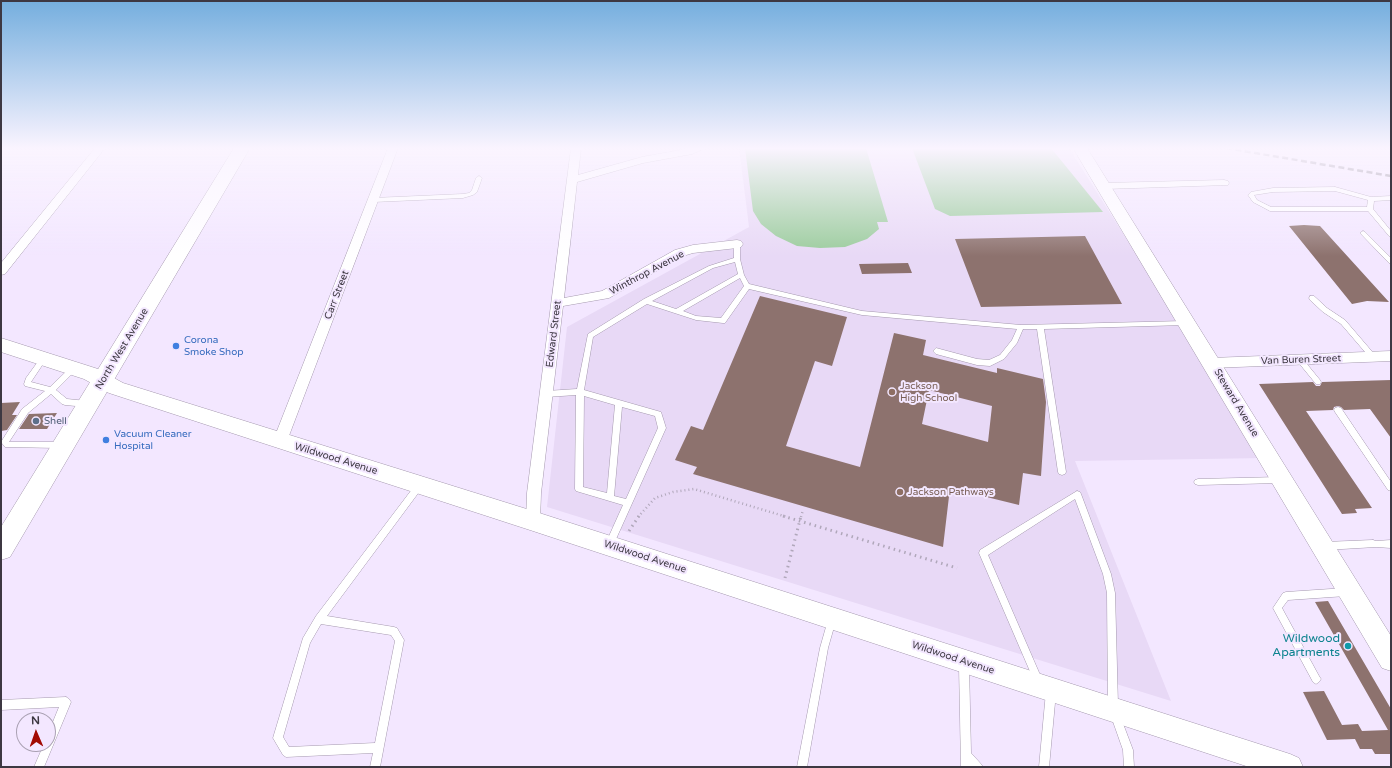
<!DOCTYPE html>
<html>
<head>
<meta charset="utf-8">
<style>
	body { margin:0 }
	#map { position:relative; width:1392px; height:768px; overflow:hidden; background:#f3e7ff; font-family:"Varela Round",sans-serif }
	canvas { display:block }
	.frame { position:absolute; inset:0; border:2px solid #3d3842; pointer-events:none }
	.north { position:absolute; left:16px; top:712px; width:40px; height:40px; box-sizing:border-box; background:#f3e7ff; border:1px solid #aaa1b3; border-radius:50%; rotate:358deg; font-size:11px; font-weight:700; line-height:16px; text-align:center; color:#3d3842 }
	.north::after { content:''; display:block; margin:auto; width:14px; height:18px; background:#a20a03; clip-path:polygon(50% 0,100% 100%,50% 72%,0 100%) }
</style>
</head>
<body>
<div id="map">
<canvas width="1392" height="768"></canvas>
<div class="frame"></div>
<div class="north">N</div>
</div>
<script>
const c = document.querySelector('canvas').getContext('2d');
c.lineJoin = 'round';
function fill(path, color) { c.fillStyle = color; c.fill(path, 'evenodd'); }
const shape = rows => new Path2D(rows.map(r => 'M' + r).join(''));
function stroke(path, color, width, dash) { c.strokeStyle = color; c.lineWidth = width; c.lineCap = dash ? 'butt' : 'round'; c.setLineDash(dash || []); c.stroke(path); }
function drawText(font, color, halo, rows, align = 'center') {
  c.font = font + ' "Varela Round",sans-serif'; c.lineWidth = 4; c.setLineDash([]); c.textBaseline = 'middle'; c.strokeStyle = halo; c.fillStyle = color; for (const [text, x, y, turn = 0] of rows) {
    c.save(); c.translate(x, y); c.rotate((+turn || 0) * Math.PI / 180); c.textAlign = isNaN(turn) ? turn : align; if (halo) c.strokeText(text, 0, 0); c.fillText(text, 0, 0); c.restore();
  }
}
fill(shape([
	[739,148,1069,148,1265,458,1075,461,1171,701,547,507,567,327,749,227]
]), '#e8d9f6');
fill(shape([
	[745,148,866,148,888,222,877,222,879,229,867,239,845,247,820,248,797,246,776,236,761,224,753,211],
	[912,148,1051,148,1103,212,950,216,935,209]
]), '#9bcc9d');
fill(shape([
	[1304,225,1320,226,1389,302,1367,301,1352,304,1289,226],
	[1085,236,1122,304,981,307,955,239],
	[908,263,912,273,862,274,859,264],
	[760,296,847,317,832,366,815,361,786,446,860,467,894,333,926,340,923,355,997,373,997,368,1043,379,1046,402,1041,476,1023,473,1019,505,950,488,943,547,693,474,697,467,675,460,691,426,703,430],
	[929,390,992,406,988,442,922,424],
	[1391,380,1391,438,1370,409,1344,410,1341,407,1338,406,1334,407,1333,410,1306,411,1372,508,1355,509,1357,513,1342,514,1259,384,1313,382,1316,386,1320,386,1322,382],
	[20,402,12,415,17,415,7,430,1,431,1,403],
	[57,413,47,429,19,429,29,414],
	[1328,601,1391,709,1391,754,1375,754,1372,749,1360,749,1355,739,1327,740,1303,692,1324,691,1342,725,1358,724,1362,731,1388,730,1315,602]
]), '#8d726e');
const lane = shape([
	[479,176,482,178,477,192,473,195,463,198,373,202,370,200,373,198,463,194,469,193,472,190,476,178,479,176],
	[1335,187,1371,197,1391,196,1391,200,1374,201,1373,209,1391,231,1391,237,1389,236,1368,211,1270,211,1253,202,1248,195,1251,192,1273,188,1335,187],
	[1335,191,1368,200,1367,207,1271,207,1257,200,1254,195,1273,192,1335,191],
	[1363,231,1365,232,1391,258,1391,264,1389,263,1361,234,1360,233,1363,231],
	[737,242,740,244,740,259,744,275,749,284,862,311,1021,325,1185,321,1188,323,1185,325,1044,329,1066,472,1065,474,1062,475,1059,474,1058,472,1037,329,1023,329,1017,343,1004,359,990,366,977,365,936,354,933,351,936,348,977,359,989,360,1000,355,1012,340,1017,329,862,315,749,289,725,323,723,323,696,320,647,304,593,337,584,390,661,412,666,428,612,548,609,549,606,548,605,545,623,505,576,491,575,489,576,395,546,397,543,396,542,394,543,392,546,391,577,389,588,334,644,299,709,266,734,258,734,244,737,242],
	[735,262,738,274,676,309,652,301,713,268,735,262],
	[740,278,744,286,721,318,696,316,683,311,740,278],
	[584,396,615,405,607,493,583,487,584,396],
	[622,407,655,416,658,428,626,499,614,496,622,407],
	[1310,296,1314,296,1327,308,1345,320,1375,355,1376,357,1375,359,1371,359,1341,324,1323,312,1310,300,1309,298,1310,296],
	[44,355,47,358,31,382,50,387,72,366,76,366,77,368,76,370,56,390,67,399,87,401,90,402,91,404,90,406,87,407,65,405,62,404,51,394,28,413,9,442,59,442,62,443,63,445,62,447,59,448,5,447,1,442,22,409,45,391,25,386,24,384,26,378,42,356,44,355],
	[1300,357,1302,358,1320,380,1321,382,1320,384,1316,384,1298,362,1297,360,1300,357],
	[1338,407,1341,408,1391,482,1391,491,1388,490,1335,412,1334,410,1335,408,1338,407],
	[1280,477,1283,478,1284,480,1283,482,1280,483,1198,485,1195,484,1194,482,1195,480,1198,479,1280,477],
	[419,483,422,484,423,486,422,488,327,616,394,627,397,628,404,640,380,767,370,767,373,753,286,757,283,755,273,738,303,638,316,616,416,484,419,483],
	[321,624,391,635,395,641,375,743,289,747,283,737,310,643,321,624],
	[1077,491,1080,492,1081,494,1111,574,1115,593,1118,706,1116,709,1113,711,1110,709,1108,706,1107,593,1103,574,1075,499,988,555,1041,677,1043,680,1041,683,1038,685,1035,683,979,553,980,550,1077,491],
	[1373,540,1376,541,1391,540,1391,548,1376,547,1325,550,1322,549,1321,546,1322,543,1325,542,1373,540],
	[1346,588,1349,589,1350,592,1349,595,1346,596,1288,600,1282,608,1319,676,1321,679,1319,682,1316,684,1313,682,1273,608,1283,593,1286,592,1346,588],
	[832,616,835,617,836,620,828,648,807,767,797,767,820,648,828,620,829,617,832,616],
	[964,660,967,662,969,665,971,753,981,764,983,767,961,767,959,665,961,662,964,660],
	[1051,687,1054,689,1056,692,1049,767,1039,767,1046,692,1048,689,1051,687],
	[66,697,69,699,71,702,44,767,34,767,44,744,48,744,48,734,59,707,1,710,1,700,66,697],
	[1116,711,1119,713,1133,750,1134,767,1124,767,1123,750,1111,716,1113,713,1116,711]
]);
const street = shape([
	[95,148,105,148,5,274,1,275,1,263,95,148],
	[388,148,398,148,287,441,285,445,280,447,275,445,273,441,388,148],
	[571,148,581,148,578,175,642,157,691,148,706,148,692,154,643,163,577,182,564,298,602,291,675,250,693,245,737,240,741,241,743,244,741,247,737,248,693,253,683,256,609,298,563,306,541,493,540,521,538,526,533,528,528,526,526,521,527,493,571,148],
	[1224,180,1228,181,1229,183,1228,185,1104,189,1099,186,1104,183,1224,180],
	[1391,351,1391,361,1211,368,1207,366,1205,363,1207,360,1211,358,1391,351]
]);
const secondary = shape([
	[1073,148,1087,148,1391,636,1391,671,1382,668,1073,148],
	[1,338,98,369,123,383,533,511,1290,754,1299,758,1303,767,1249,767,533,531,109,393,84,379,1,352,1,338]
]);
const primary = shape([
	[234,148,250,148,10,557,1,560,1,527,234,148]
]);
stroke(lane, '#a599af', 1);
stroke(street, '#a599af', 1);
stroke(secondary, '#a599af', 1);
stroke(primary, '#a599af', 1);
stroke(shape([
	[638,517,655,498,673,492,694,489,787,517],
	[801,517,803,510]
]), '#b0a7ba', 2.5, [1, 3]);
stroke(shape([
	[783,516,957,568],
	[629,531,639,516],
	[785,578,801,516]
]), '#b0a7ba', 3, [1.5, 4]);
fill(lane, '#fff');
fill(street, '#fff');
fill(secondary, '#fff');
fill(primary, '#fff');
stroke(shape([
	[1226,148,1391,176]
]), '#7e7786', 2.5, [6, 3.5]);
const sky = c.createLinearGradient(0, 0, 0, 256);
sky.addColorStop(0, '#74aede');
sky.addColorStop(0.58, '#faf4ff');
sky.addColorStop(1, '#faf4ff00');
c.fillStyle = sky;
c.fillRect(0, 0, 1392, 256);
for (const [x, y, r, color] of [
	[176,346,4,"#3f7fe0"],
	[892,392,4,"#8d6e63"],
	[36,421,4,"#5c6f8a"],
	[106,440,4,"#3f7fe0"],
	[900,492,4,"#8d6e63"],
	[1348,646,4,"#0f9aa8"]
]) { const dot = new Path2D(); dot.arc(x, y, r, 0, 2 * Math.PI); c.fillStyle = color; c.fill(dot); stroke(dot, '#f3e7ff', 1.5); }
drawText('10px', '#3d3842', '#f3e7ff', [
	["Winthrop Avenue",647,273,-28],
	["Carr Street",337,295,-69],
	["Edward Street",554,334,-83],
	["North West Avenue",122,349,-59],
	["Van Buren Street",1301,360,-2],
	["Steward Avenue",1236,403,59],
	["Wildwood Avenue",336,459,17],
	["Wildwood Avenue",645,557,18],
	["Wildwood Avenue",953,658,18]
]);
drawText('10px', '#366cbe', '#f3e7ff', [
	["Corona",184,340],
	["Smoke Shop",184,352],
	["Vacuum Cleaner",114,434],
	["Hospital",114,446]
], 'left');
drawText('10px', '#785e54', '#f3e7ff', [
	["Jackson",900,386],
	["High School",900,398],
	["Jackson Pathways",908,492]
], 'left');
drawText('10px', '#4e5e75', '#f3e7ff', [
	["Shell",44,421]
], 'left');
drawText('12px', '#0d838f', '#f3e7ff', [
	["Wildwood",1340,639],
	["Apartments",1340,653]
], 'right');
</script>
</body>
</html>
